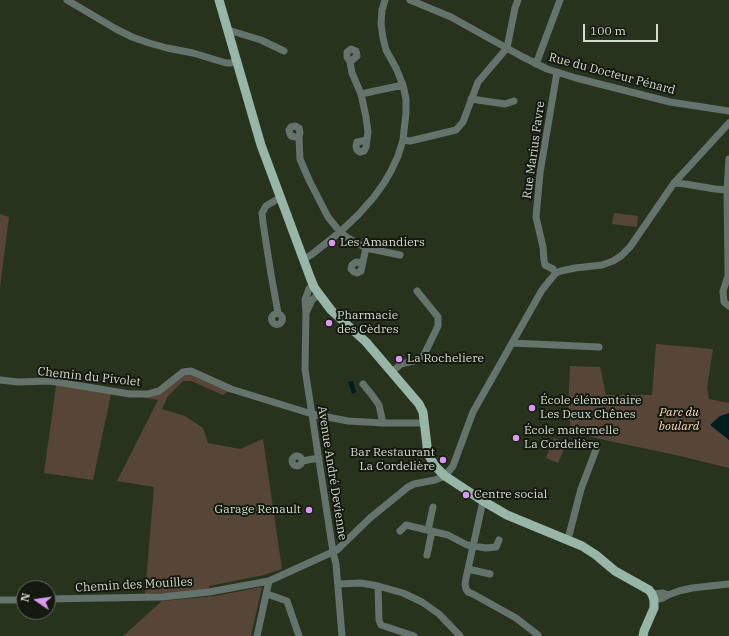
<!DOCTYPE html>
<html>
<head>
<meta charset="utf-8">
<style>
	body { margin:0 }
	#map { position:relative; width:729px; height:636px; overflow:hidden; background:#28331d; font-family:"IBM Plex Serif",serif }
	canvas { display:block }
	.north { position:absolute; left:16px; top:580px; width:40px; height:40px; box-sizing:border-box; background:#14190f; border:1px solid #60675b; border-radius:50%; rotate:283deg; font-size:11px; font-weight:700; line-height:16px; text-align:center; color:#d3dbcd }
	.north::after { content:''; display:block; margin:auto; width:14px; height:18px; background:#dc99f4; clip-path:polygon(50% 0,100% 100%,50% 72%,0 100%) }
	.scale { position:absolute; left:583px; top:24px; width:75px; height:18px; box-sizing:border-box; border:2px solid #d3dbcd; border-top:0; padding-left:5px; font-size:12px; line-height:14px; white-space:nowrap; color:#d3dbcd; -webkit-text-stroke:3px #14190f; paint-order:stroke }
</style>
</head>
<body>
<div id="map">
<canvas width="729" height="636"></canvas>
<div class="north">N</div>
<div class="scale">100 m</div>
</div>
<script>
const c = document.querySelector('canvas').getContext('2d');
c.lineJoin = 'round';
function fill(path, color) { c.fillStyle = color; c.fill(path, 'evenodd'); }
const shape = rows => new Path2D(rows.map(r => 'M' + r).join(''));
function stroke(path, color, width, dash) { c.strokeStyle = color; c.lineWidth = width; c.lineCap = dash ? 'butt' : 'round'; c.setLineDash(dash || []); c.stroke(path); }
function drawText(font, color, halo, rows, align = 'center') {
  c.font = font + ' "IBM Plex Serif",serif'; c.lineWidth = 4; c.setLineDash([]); c.textBaseline = 'middle'; c.strokeStyle = halo; c.fillStyle = color; for (const [text, x, y, turn = 0] of rows) {
    c.save(); c.translate(x, y); c.rotate((+turn || 0) * Math.PI / 180); c.textAlign = isNaN(turn) ? turn : align; if (halo) c.strokeText(text, 0, 0); c.fillText(text, 0, 0); c.restore();
  }
}
fill(shape([
	[614,213,638,216,637,227,612,224],
	[0,214,9,217,0,288],
	[656,344,713,349,707,388,709,399,729,403,729,468,676,455,609,441,571,432,568,407,570,366,600,367,606,395,652,395],
	[191,371,231,389,223,395,191,381,183,381,168,396,162,409,185,416,203,428,208,443,240,449,263,439,282,569,264,575,209,586,209,592,145,594,154,487,117,481,158,400,135,396,159,391,183,372],
	[63,384,111,394,93,480,44,473,56,386],
	[554,438,567,443,558,463,546,458],
	[262,587,251,636,123,636,162,601,215,596]
]), '#574638');
fill(shape([
	[353,381,356,392,352,394,348,382],
	[729,413,729,440,710,425,720,416]
]), '#001e20');
stroke(shape([
	[67,0,116,29,132,37,149,43,167,48,193,53,226,63,231,63,236,61],
	[410,0,451,17,521,56,547,69,576,78,670,102,729,111],
	[228,30,261,40,284,51],
	[350,62,357,56,356,51,351,49,347,52,347,57,350,62,352,73,361,94],
	[536,64,560,0],
	[471,99,505,104,514,101],
	[299,137,295,137,291,136,290,134,289,130,291,127,295,126,299,128,300,133,299,137,300,159,309,180,328,217,340,232,348,238,366,248,400,255],
	[367,140,357,142,356,146,357,150,360,152,364,151,366,147,367,140,368,132,366,117,361,94,403,85],
	[403,140,410,141,456,130,463,122,478,82,507,48,515,8,518,0],
	[729,159,727,190,728,266,728,276,723,291,724,302,729,306],
	[674,183,685,184,715,189,727,190],
	[303,259,311,255,340,232,358,215,374,197,384,183,391,171,398,156,403,140,406,113,406,99,403,85,396,68,386,50,383,38,381,24,382,10,385,0],
	[362,263,356,262,352,265,351,269,354,272,357,273,361,271,366,248],
	[556,273,553,269,545,265,544,260,543,247,536,217,540,173,557,72],
	[313,284,309,289,305,300,306,313,305,369,333,552,336,564,342,636],
	[278,313,271,274,263,223,262,213,266,206,281,197],
	[306,313,312,300,319,294],
	'271.5 319a5.5 5.5 0 1 1 11 0a5.5 5.5 0 1 1-11 0Z',
	[512,343,599,347],
	[392,372,401,364,422,359,438,326,438,317,417,291],
	[0,380,18,382,49,381,63,383,130,394,148,394,159,391,183,372,191,371,231,389,312,414,348,421,383,423,424,423],
	[363,384,372,395,379,405,383,423],
	'292 461a5 5 0 1 1 10 0a5 5 0 1 1-10 0Z',
	[302,461,319,458],
	[483,501,466,578,465,584,466,589,468,592,473,594,516,618,538,635,538,636],
	[428,530,433,507],
	[400,531,406,525,448,535,467,545,486,548,496,547,499,540],
	[568,539,581,489,597,447],
	[427,555,432,531],
	[468,569,490,574],
	[338,584,361,583,378,586,403,593,422,602,439,614,460,636],
	[378,586,379,620,381,625,414,636],
	[267,594,287,601,299,636],
	[652,594,663,593,668,595],
	[48,599,162,597,209,592,269,581,337,550,370,518,408,487,414,484,435,480,445,476,453,466,473,412,542,290,550,280,556,273,561,271,575,268,602,265,613,261,621,256,630,247,674,183,729,123],
	[0,600,24,600],
	[654,600,663,598,668,595,679,591,692,588,729,584],
	[257,636,269,581]
]), '#64736c', 7);
stroke(shape([
	[219,0,261,145,310,277,314,287,319,294,331,310,366,342,419,404,423,412,428,454,435,466,445,476,483,501,507,515,582,546,596,555,615,571,649,590,652,594,654,600,654,608,644,631,643,636]
]), '#97b6a8', 9);
for (const [x, y, r, color] of [
	[332,243,4,"#dc99f4"],
	[329,323,4,"#dc99f4"],
	[399,359,4,"#dc99f4"],
	[532,408,4,"#dc99f4"],
	[516,438,4,"#dc99f4"],
	[443,460,4,"#dc99f4"],
	[466,495,4,"#dc99f4"],
	[309,510,4,"#dc99f4"]
]) { const dot = new Path2D(); dot.arc(x, y, r, 0, 2 * Math.PI); c.fillStyle = color; c.fill(dot); stroke(dot, '#14190f', 1.5); }
drawText('12px', '#d3dbcd', '#14190f', [
	["Rue du Docteur Pénard",612,74,15],
	["Rue Marius Favre",534,150,-82],
	["Chemin du Pivolet",89,377,6],
	["Avenue André Devienne",332,473,81],
	["Chemin des Mouilles",134,585,-3]
]);
drawText('12px', '#d3dbcd', '#14190f', [
	["Les Amandiers",340,243],
	["Pharmacie",337,316],
	["des Cèdres",337,330],
	["La Rocheliere",407,359],
	["École élémentaire",540,401],
	["Les Deux Chênes",540,415],
	["École maternelle",524,431],
	["La Cordelière",524,445],
	["Bar Restaurant",435,453,"right"],
	["La Cordelière",435,467,"right"],
	["Centre social",474,495],
	["Garage Renault",301,510,"right"]
], 'left');
drawText('italic 12px', '#ffd8b8', '#14190f', [
	["Parc du",679,413],
	["boulard",679,427]
]);
</script>
</body>
</html>
